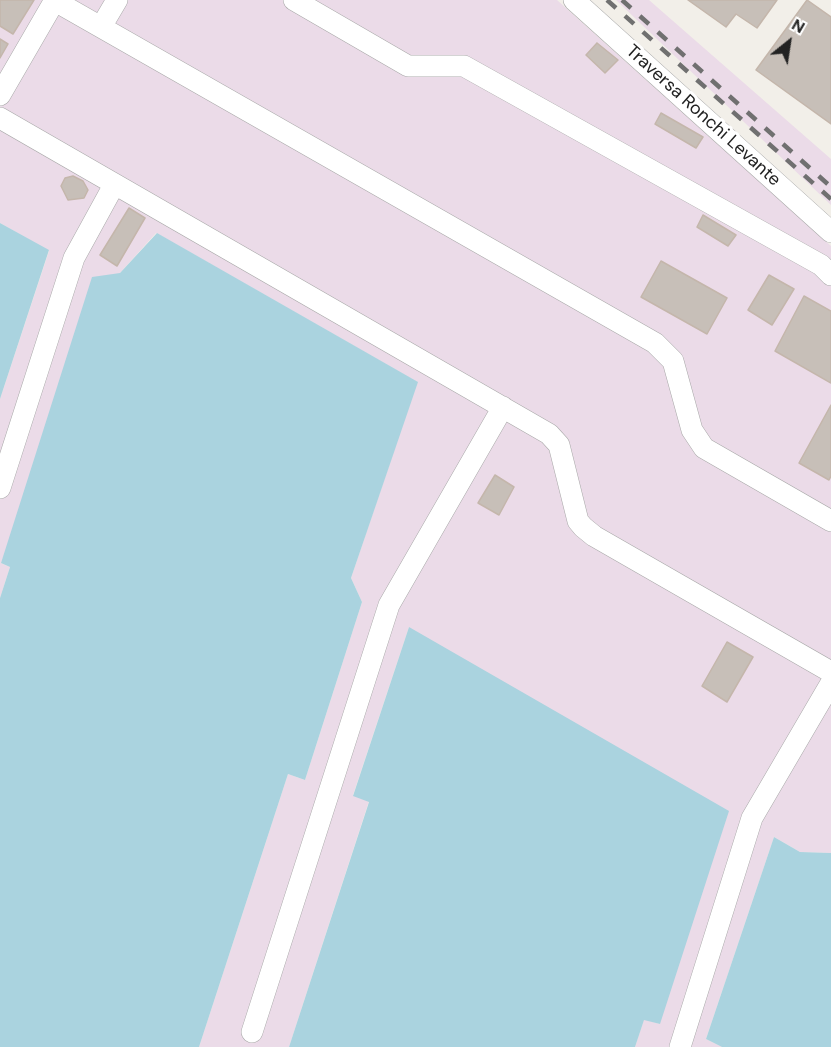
<!DOCTYPE html>
<html>
<head>
<meta charset="utf-8">
<style>
	body { margin:0 }
	#map { position:relative; width:831px; height:1047px; overflow:hidden; background:#f2efe9; font-family:"DM Sans",sans-serif }
	canvas { display:block }
	.north { position:absolute; left:759px; top:12px; width:60px; height:60px; -webkit-text-stroke:4px #fff; paint-order:stroke; rotate:30deg; font-size:16px; font-weight:700; line-height:24px; text-align:center; color:#222 }
	.north::after { content:''; display:block; margin:auto; width:21px; height:27px; background:#222; clip-path:polygon(50% 0,100% 100%,50% 72%,0 100%) }
</style>
</head>
<body>
<div id="map">
<canvas width="831" height="1047"></canvas>
<div class="north">N</div>
</div>
<script>
const c = document.querySelector('canvas').getContext('2d');
c.lineJoin = 'round';
function fill(path, color) { c.fillStyle = color; c.fill(path, 'evenodd'); }
const shape = rows => new Path2D(rows.map(r => 'M' + r).join(''));
function stroke(path, color, width, dash) { c.strokeStyle = color; c.lineWidth = width; c.lineCap = dash ? 'butt' : 'round'; c.setLineDash(dash || []); c.stroke(path); }
function drawText(font, color, halo, rows, align = 'center') {
  c.font = font + ' "DM Sans",sans-serif'; c.lineWidth = 6; c.setLineDash([]); c.textBaseline = 'middle'; c.strokeStyle = halo; c.fillStyle = color; for (const [text, x, y, turn = 0] of rows) {
    c.save(); c.translate(x, y); c.rotate((+turn || 0) * Math.PI / 180); c.textAlign = isNaN(turn) ? turn : align; if (halo) c.strokeText(text, 0, 0); c.fillText(text, 0, 0); c.restore();
  }
}
fill(shape([
	[0,0,557,0,831,246,831,853,800,852,774,837,706,1039,722,1047,635,1047,644,1019,660,1024,409,627,353,795,369,801,289,1047,199,1047,288,774,305,780,362,602,351,578,417,382,156,233,120,273,1,563,10,567,0,598,0,399,49,251,0,223],
	[616,0,649,0,831,159,831,205]
]), '#ebdbe8');
fill(shape([
	[0,223,49,250,0,399],
	[157,233,418,382,351,578,362,602,305,780,288,774,199,1047,0,1047,0,598,10,567,1,563,92,277,120,273],
	[409,627,729,811,660,1024,644,1020,635,1047,289,1047,369,802,353,796],
	[774,837,800,852,831,853,831,1047,722,1047,706,1039]
]), '#aad3df');
const building = shape([
	[0,0,34,0,13,34,0,26,0,0],
	[688,0,777,0,757,28,736,14,726,27,688,0],
	[807,0,831,17,831,124,756,70,807,0],
	[0,39,8,44,0,58,0,39],
	[597,43,618,60,605,73,586,55,597,43],
	[661,113,703,137,696,148,655,124,661,113],
	[73,176,83,181,88,190,84,198,68,200,61,186,65,178,73,176],
	[129,208,145,218,117,266,100,255,129,208],
	[703,215,736,235,728,246,697,227,703,215],
	[661,261,727,298,707,334,641,297,661,261],
	[769,275,794,289,772,325,748,310,769,275],
	[804,296,831,311,831,383,775,351,804,296],
	[831,405,831,476,829,480,799,463,831,405],
	[495,475,514,487,499,515,478,503,495,475],
	[727,642,753,657,727,702,702,686,727,642]
]);
fill(building, '#c7bfb8');
stroke(building, '#c4b6ab', 1.5);
const minor = shape([
	[294,0,408,66,464,66,821,265,831,275],
	[574,0,831,232],
	[55,1,655,343,673,361,692,430,704,448,831,521],
	[101,27,117,0],
	[0,95,55,0],
	[0,118,549,434,559,445,578,521,583,527,594,536,831,672],
	[0,488,74,258,114,185],
	[252,1032,389,605,503,407],
	[680,1047,752,818,831,683]
]);
stroke(minor, '#a9a9a9', 22);
stroke(minor, '#fff', 21);
stroke(shape([
	[607,0,831,199],
	[622,0,831,187]
]), '#707070', 4.5, [12, 12]);
drawText('18px', '#222', '#fff', [
	["Traversa Ronchi Levante",703,116,42]
]);
</script>
</body>
</html>
